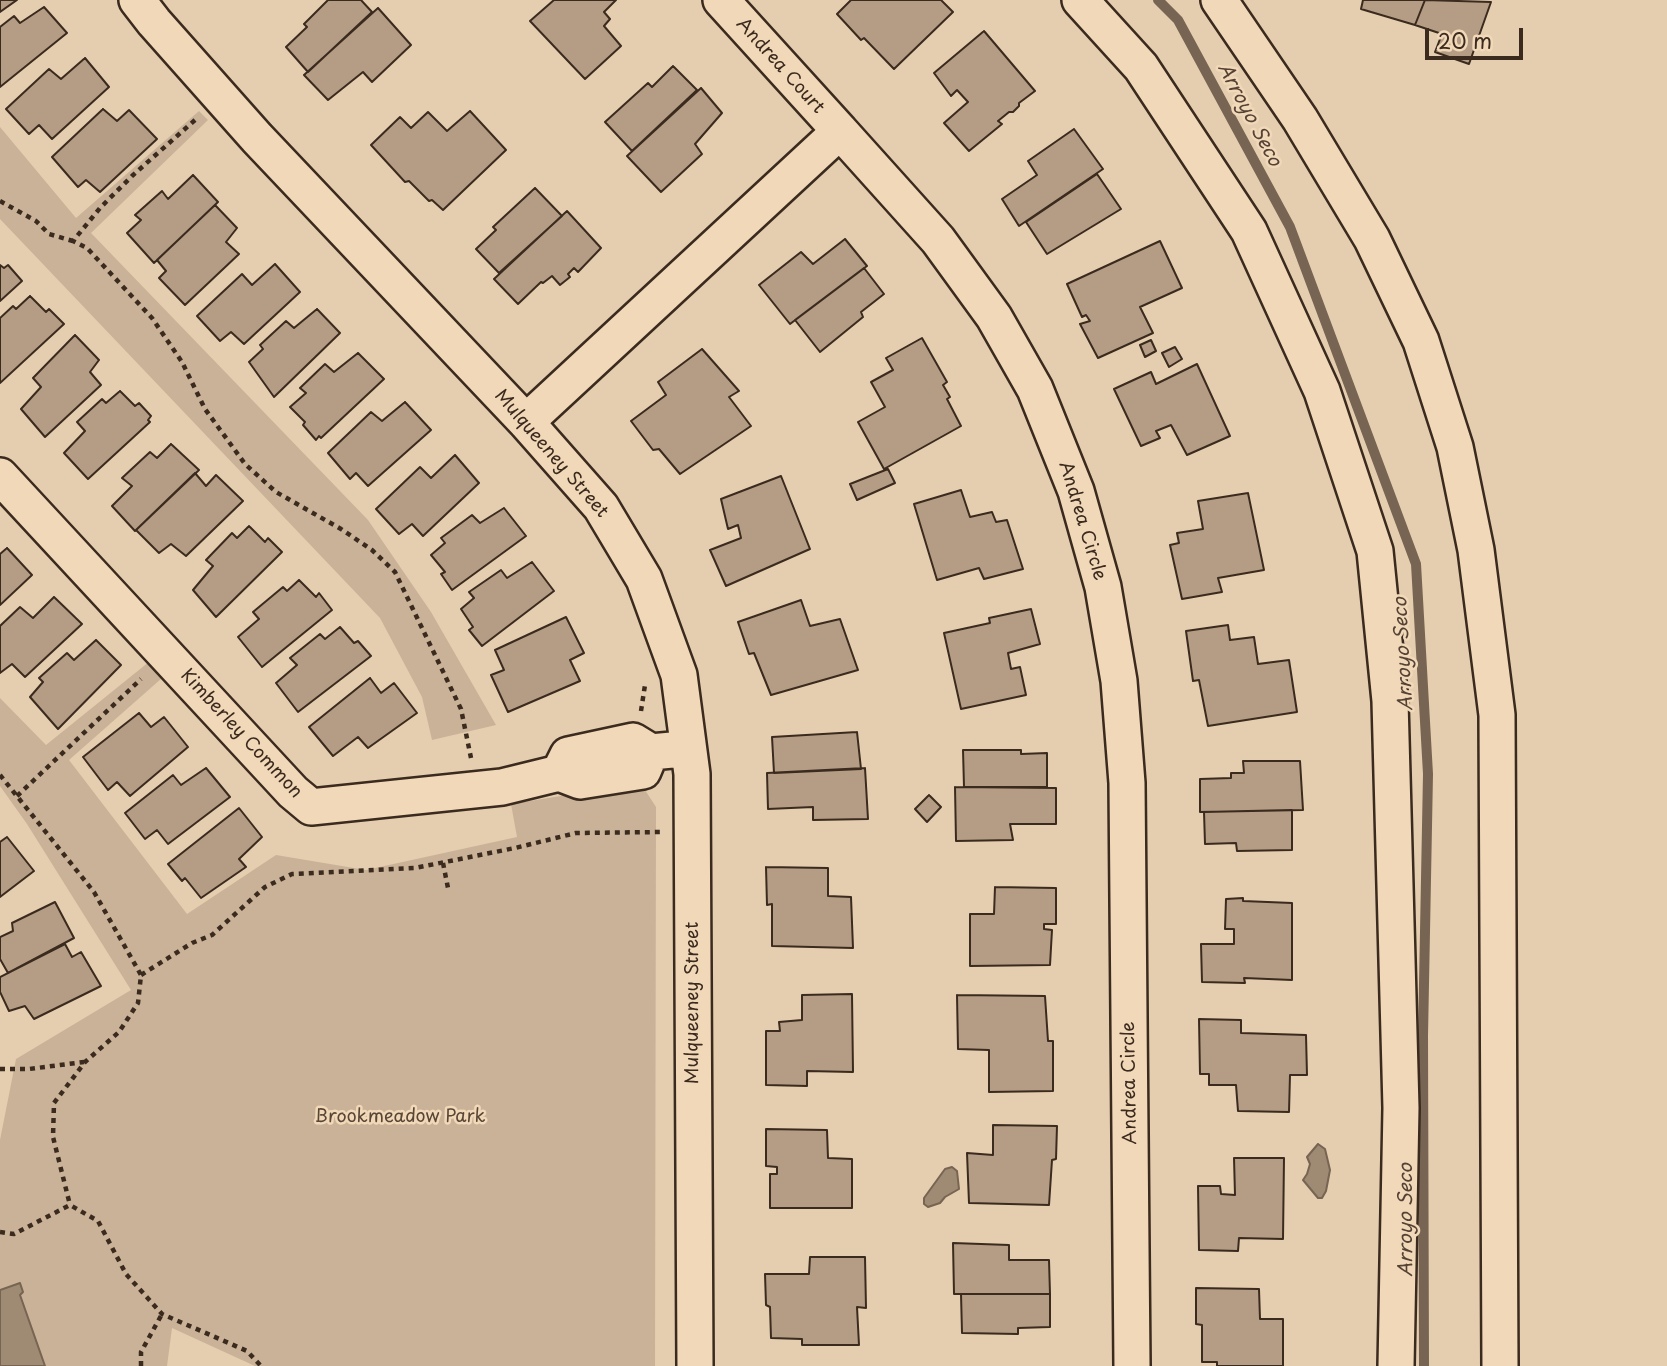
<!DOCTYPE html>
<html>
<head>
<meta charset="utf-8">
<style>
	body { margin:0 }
	#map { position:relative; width:1667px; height:1366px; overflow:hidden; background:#e5ceaf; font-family:"Playpen Sans",sans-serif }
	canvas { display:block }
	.scale { position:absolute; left:1425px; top:28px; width:98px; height:32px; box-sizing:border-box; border:4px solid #3b2a1e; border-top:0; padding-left:9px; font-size:21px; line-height:24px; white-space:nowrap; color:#3b2a1e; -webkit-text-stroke:5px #f0d8b8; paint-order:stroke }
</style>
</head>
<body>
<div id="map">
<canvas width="1667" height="1366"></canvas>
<div class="scale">20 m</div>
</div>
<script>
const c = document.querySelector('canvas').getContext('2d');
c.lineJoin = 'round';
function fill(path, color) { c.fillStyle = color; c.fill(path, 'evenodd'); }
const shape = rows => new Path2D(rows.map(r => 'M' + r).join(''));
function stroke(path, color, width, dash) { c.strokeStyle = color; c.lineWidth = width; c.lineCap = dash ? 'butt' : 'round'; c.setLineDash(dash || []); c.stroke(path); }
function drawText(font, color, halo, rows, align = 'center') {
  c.font = font + ' "Playpen Sans",sans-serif'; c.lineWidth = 5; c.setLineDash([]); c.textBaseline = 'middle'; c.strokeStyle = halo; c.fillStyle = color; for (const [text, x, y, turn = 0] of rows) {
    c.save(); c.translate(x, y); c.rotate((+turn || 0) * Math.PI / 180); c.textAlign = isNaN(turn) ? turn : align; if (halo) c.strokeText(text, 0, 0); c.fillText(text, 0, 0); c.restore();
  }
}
fill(shape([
	[199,111,208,120,91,233,368,520,431,612,496,725,432,740,422,697,380,618,0,219,0,127,76,218],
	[155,657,170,671,69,760,187,914,276,855,366,870,517,837,511,804,629,785,645,790,656,807,655,1366,255,1366,172,1328,167,1366,0,1366,0,1140,16,1059,131,990,27,824,0,786,0,698,46,745]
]), '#c9b297');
const water = shape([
	[1318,1144,1325,1149,1330,1170,1326,1191,1322,1198,1318,1198,1303,1180,1307,1174,1310,1164,1307,1157,1318,1144],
	[952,1167,957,1171,959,1189,945,1197,940,1203,928,1207,924,1204,924,1198,945,1169,952,1167],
	[20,1283,23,1292,20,1295,45,1366,0,1366,0,1290,20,1283]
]);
fill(water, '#9f8b74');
stroke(water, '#776452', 2);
stroke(shape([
	[1158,0,1178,20,1290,227,1416,564,1428,774,1423,1036,1424,1366]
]), '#776452', 10);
const building = shape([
	[0,0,17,0,0,12,0,0],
	[328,0,361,0,372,12,308,72,286,47,307,27,304,24,328,0],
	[554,0,616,0,604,12,610,19,604,26,621,46,585,79,530,21,554,0],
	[851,0,941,0,953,12,894,69,864,38,861,40,837,14,851,0],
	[1363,0,1425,0,1415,25,1361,9,1363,0],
	[1425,0,1491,2,1469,64,1435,52,1442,34,1415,25,1425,0],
	[44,7,67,33,0,87,0,27,14,16,20,23,44,7],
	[378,8,411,45,372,82,363,72,328,100,304,75,378,8],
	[984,31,1035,91,1019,103,1019,106,1013,112,1009,112,998,121,1002,124,969,151,944,123,968,102,957,90,951,96,934,73,984,31],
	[85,58,109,87,52,139,39,125,29,134,6,109,49,69,61,79,85,58],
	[673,66,697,90,632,151,605,122,648,83,652,87,673,66],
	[701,88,722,113,695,144,702,154,661,192,627,156,701,88],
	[103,109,117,121,129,110,157,139,100,192,86,180,78,187,52,157,103,109],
	[470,111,506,150,443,210,432,200,429,201,409,181,405,182,371,145,400,117,411,128,428,112,447,131,470,111],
	[1074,129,1103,169,1019,226,1002,199,1037,175,1028,161,1074,129],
	[1097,174,1121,209,1047,254,1026,222,1097,174],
	[193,175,218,202,154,263,127,233,141,220,135,215,162,191,168,199,193,175],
	[535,188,562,216,499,273,476,249,496,230,493,227,535,188],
	[215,205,237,228,226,242,239,254,185,305,159,278,166,271,157,260,215,205],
	[567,211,601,248,578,272,574,268,568,274,570,277,560,285,552,276,543,283,541,282,518,304,494,279,567,211],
	[845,239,867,266,790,324,759,285,801,252,813,264,845,239],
	[1160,241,1182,288,1140,307,1153,333,1098,358,1080,324,1090,321,1086,315,1082,317,1067,284,1160,241],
	[275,264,300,292,244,344,231,332,220,341,197,316,242,274,252,285,275,264],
	[0,265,4,268,8,265,22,281,0,301,0,265],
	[864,268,884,294,861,312,863,317,820,352,795,320,864,268],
	[30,296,46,312,49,309,64,324,0,383,0,318,13,306,16,309,30,296],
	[317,309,340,333,274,397,249,362,263,349,260,345,286,321,294,328,317,309],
	[75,335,99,360,90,372,101,385,45,437,21,409,41,387,33,378,75,335],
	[922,338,947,382,943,385,950,397,947,399,961,426,884,469,858,422,885,407,871,382,893,370,886,358,922,338],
	[1151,340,1156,351,1145,357,1140,345,1151,340],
	[1175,347,1182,359,1169,367,1162,353,1175,347],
	[702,349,739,391,729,397,751,426,680,474,659,449,653,450,631,421,666,395,658,382,702,349],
	[358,353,384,379,321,438,319,436,316,440,303,425,305,422,290,407,306,393,300,388,325,364,334,372,358,353],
	[1197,364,1230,436,1187,455,1171,425,1156,431,1160,438,1141,446,1114,389,1151,372,1156,384,1197,364],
	[120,391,135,406,139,403,151,416,148,420,150,422,88,479,64,453,85,431,77,422,102,399,106,403,120,391],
	[405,402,431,430,368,486,356,473,350,479,328,453,371,412,382,421,405,402],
	[171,444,199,470,135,531,112,506,132,486,122,478,150,452,157,458,171,444],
	[455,455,479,483,423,536,412,524,399,534,376,509,420,467,431,478,455,455],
	[888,469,895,483,857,500,850,484,888,469],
	[195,473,206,486,216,475,243,501,186,556,171,544,159,553,136,530,195,473],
	[781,476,810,549,726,586,710,550,741,538,738,525,728,529,721,499,781,476],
	[961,490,970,517,992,512,996,522,1007,520,1023,569,984,579,979,568,937,580,914,504,961,490],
	[1248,493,1264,570,1218,578,1222,592,1182,599,1170,545,1179,543,1177,533,1203,529,1198,501,1248,493],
	[504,508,526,536,452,590,441,574,445,572,431,555,445,543,441,538,472,515,480,523,504,508],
	[249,526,265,542,268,538,282,552,216,617,193,590,213,566,206,560,232,533,237,538,249,526],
	[7,548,32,575,0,605,0,554,7,548],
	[532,562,554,591,482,646,469,630,473,627,461,609,474,598,469,592,501,570,507,578,532,562],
	[299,580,316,597,319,593,332,610,262,667,238,637,259,619,253,612,283,587,287,591,299,580],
	[54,597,82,624,25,677,12,664,0,673,0,626,20,607,33,618,54,597],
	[801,600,810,626,840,619,858,670,771,695,754,653,749,654,738,622,801,600],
	[1031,609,1040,644,1008,653,1011,669,1020,667,1026,695,961,709,944,633,990,623,989,618,1031,609],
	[566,617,584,653,570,660,580,681,508,712,491,675,504,670,495,650,566,617],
	[1228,625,1230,640,1254,637,1258,664,1289,660,1297,712,1208,726,1199,680,1193,681,1186,631,1228,625],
	[340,627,354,643,358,641,371,656,298,712,276,683,297,665,290,658,320,634,325,639,340,627],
	[96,640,121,665,58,729,30,697,43,682,39,678,67,653,74,660,96,640],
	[370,678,381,693,394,683,417,713,368,748,358,737,333,756,309,727,370,678],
	[139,713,151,727,164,717,188,747,130,796,117,782,108,790,83,757,139,713],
	[857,732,861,769,774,773,772,737,857,732],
	[963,750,1021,750,1021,754,1047,753,1047,787,964,787,963,750],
	[1243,761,1300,761,1303,810,1200,812,1200,779,1231,778,1231,773,1244,773,1243,761],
	[206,768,230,797,168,844,157,830,145,839,125,813,173,775,181,785,206,768],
	[865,768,868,819,813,820,813,807,768,809,767,773,865,768],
	[955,787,1056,788,1056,824,1010,824,1013,840,956,841,955,787],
	[929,795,941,807,927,822,915,809,929,795],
	[239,808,262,837,239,859,246,867,201,898,185,878,182,881,168,864,239,808],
	[1292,810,1292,850,1237,851,1236,843,1205,844,1204,812,1292,810],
	[7,837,34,871,0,897,0,842,7,837],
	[766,867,828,868,828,896,851,897,853,948,772,946,772,904,767,905,766,867],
	[995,887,1056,888,1056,924,1044,924,1044,929,1052,930,1050,965,970,966,970,914,994,914,995,887],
	[1243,898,1243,901,1292,903,1292,980,1244,978,1245,983,1202,982,1201,944,1234,944,1234,929,1225,929,1226,899,1243,898],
	[55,902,74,938,8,973,0,959,0,937,13,931,12,923,55,902],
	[65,944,72,957,81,952,101,986,34,1019,25,1006,9,1011,0,992,0,977,65,944],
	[852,994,853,1072,807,1071,807,1086,766,1085,766,1031,780,1031,779,1022,802,1020,802,995,852,994],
	[957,995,1045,996,1048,1041,1053,1041,1053,1091,989,1092,989,1050,958,1049,957,995],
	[1199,1019,1241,1020,1241,1033,1306,1035,1307,1075,1290,1075,1289,1112,1238,1111,1236,1085,1209,1085,1209,1074,1200,1074,1199,1019],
	[993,1125,1057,1126,1056,1159,1052,1160,1049,1205,969,1203,967,1153,993,1155,993,1125],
	[766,1129,827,1130,828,1158,852,1159,852,1208,770,1208,770,1174,777,1174,777,1167,766,1166,766,1129],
	[1234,1158,1284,1158,1283,1239,1239,1238,1238,1251,1199,1250,1198,1186,1220,1186,1221,1194,1235,1195,1234,1158],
	[953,1243,1009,1245,1009,1260,1049,1260,1050,1294,954,1294,953,1243],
	[810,1257,865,1257,866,1308,857,1307,859,1345,802,1345,802,1339,771,1338,770,1307,766,1305,765,1274,809,1274,810,1257],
	[1196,1288,1259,1289,1260,1319,1283,1319,1283,1366,1217,1366,1217,1362,1202,1362,1202,1325,1196,1324,1196,1288],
	[961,1294,1050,1294,1050,1327,1018,1328,1018,1334,962,1333,961,1294]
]);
fill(building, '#b49d84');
stroke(building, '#3b2a1e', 2);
const minor = shape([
	[137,0,154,22,257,138,526,422,601,507,644,579,679,675,692,774,695,1366],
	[721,0,840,131],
	[1080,0,1141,67,1249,231,1322,391,1375,551,1390,701,1401,1108,1396,1366],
	[1219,0,1300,119,1372,239,1421,341,1455,447,1476,550,1497,715,1500,1366],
	[526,422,840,131,938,240,994,317,1035,389,1076,491,1103,587,1119,681,1127,783,1132,1366],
	[0,476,293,792,311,807,502,787,559,773,580,781,643,771,651,752],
	[559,773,568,755,633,741,651,752,672,750]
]);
stroke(minor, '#3b2a1e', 40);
stroke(shape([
	[195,120,132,176,100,208,73,241,87,248,152,318,182,362,205,409,245,464,276,492,341,529,372,550,395,572,461,709,471,758],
	[0,201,36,221,49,234,73,241],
	[641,711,645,685],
	[0,775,94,892,141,975,138,1003,119,1032,85,1062,54,1103,53,1137,70,1205],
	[17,796,141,679],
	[443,863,448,888],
	[141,975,192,943,212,935,265,887,292,874,415,868,515,848,576,833,661,832],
	[0,1069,29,1069,84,1062],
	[0,1232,14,1234,70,1205,98,1221,126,1274,162,1314,247,1351,261,1366],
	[141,1366,141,1352,162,1314]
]), '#3b2a1e', 4.5, [5, 5]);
stroke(minor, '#f0d8b8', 35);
drawText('18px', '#3b2a1e', '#f0d8b8', [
	["Andrea Court",780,66,48],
	["Mulqueeney Street",551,454,49],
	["Andrea Circle",1082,521,73],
	["Kimberley Common",241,734,47],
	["Mulqueeney Street",693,1003,-90],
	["Andrea Circle",1130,1083,-91]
]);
drawText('18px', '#574536', '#f0d8b8', [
	["Brookmeadow Park",400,1117]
]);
drawText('italic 19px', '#544234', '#f0d8b8', [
	["Arroyo Seco",1249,115,62],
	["Arroyo Seco",1404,654,-93],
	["Arroyo Seco",1407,1220,-90]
]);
</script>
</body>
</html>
